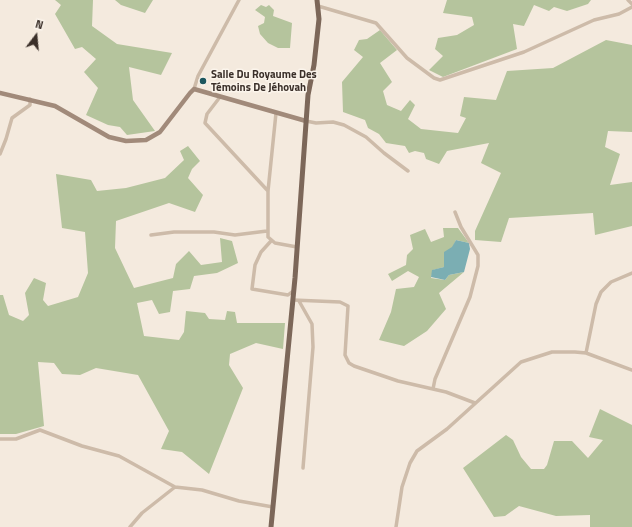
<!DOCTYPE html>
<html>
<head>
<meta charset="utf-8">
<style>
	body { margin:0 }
	#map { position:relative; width:632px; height:527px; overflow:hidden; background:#f4eade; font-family:"Titillium Web",sans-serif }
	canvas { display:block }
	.north { position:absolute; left:16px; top:16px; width:40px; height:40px; -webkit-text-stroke:3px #fbf4eb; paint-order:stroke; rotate:16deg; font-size:11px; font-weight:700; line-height:16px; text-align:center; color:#3a2f29 }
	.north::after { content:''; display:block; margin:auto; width:14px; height:18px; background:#3a2f29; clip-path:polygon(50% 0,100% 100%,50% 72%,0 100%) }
</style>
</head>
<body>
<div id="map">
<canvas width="632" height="527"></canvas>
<div class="north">N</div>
</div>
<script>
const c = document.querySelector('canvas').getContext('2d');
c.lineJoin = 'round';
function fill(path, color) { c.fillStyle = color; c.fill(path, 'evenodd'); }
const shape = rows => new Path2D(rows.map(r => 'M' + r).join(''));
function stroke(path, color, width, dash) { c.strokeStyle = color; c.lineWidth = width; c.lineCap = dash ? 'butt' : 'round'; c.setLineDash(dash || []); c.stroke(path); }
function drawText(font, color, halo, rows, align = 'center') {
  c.font = font + ' "Titillium Web",sans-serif'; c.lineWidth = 3; c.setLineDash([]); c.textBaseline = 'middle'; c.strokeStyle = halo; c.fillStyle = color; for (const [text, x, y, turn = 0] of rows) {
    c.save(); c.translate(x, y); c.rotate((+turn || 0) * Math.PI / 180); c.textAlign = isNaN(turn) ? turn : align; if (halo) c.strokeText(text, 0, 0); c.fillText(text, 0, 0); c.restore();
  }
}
fill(shape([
	[55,0,93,0,92,26,117,44,172,53,161,75,129,67,133,100,155,131,127,135,120,127,108,125,86,115,98,88,84,72,96,59,82,47,75,49,55,14,61,5],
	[115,0,153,0,145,13,121,5],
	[447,0,591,0,588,4,567,11,554,7,549,11,534,5,524,26,513,24,517,49,443,77,429,70,443,56,435,49,438,38,457,35,474,25,472,17,443,13],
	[261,5,266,7,269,5,274,10,273,16,292,23,290,48,278,48,268,43,260,34,258,26,264,23,265,17,255,10],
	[380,30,397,50,380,63,392,82,383,91,387,105,401,111,410,100,415,105,408,119,421,129,458,133,466,118,460,116,464,97,496,100,507,71,553,68,606,40,632,45,632,132,608,131,605,147,620,154,610,185,632,182,632,226,595,235,593,213,509,218,501,242,475,240,475,231,501,173,481,163,489,143,447,151,439,164,426,159,424,153,415,151,409,153,405,146,386,143,379,134,368,128,365,120,343,112,342,82,363,57,354,50,359,40,367,39],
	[188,146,200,161,192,169,188,178,203,195,195,212,169,203,116,221,115,248,134,288,173,278,176,264,189,251,201,265,222,262,220,238,232,241,238,263,217,273,194,276,190,289,173,291,170,312,159,314,152,300,137,303,144,336,179,340,184,332,186,311,205,313,209,319,225,320,227,311,235,312,237,323,285,323,283,349,256,343,230,354,229,365,243,388,209,474,182,452,161,449,169,431,138,375,96,368,80,375,62,374,54,363,38,362,44,426,16,434,0,434,0,295,3,295,9,315,23,321,29,315,25,293,34,278,46,283,43,300,48,306,78,297,88,273,85,232,62,228,56,174,91,180,97,191,126,188,165,178,184,160,180,151],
	[443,228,458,228,469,243,456,240,444,267,433,270,431,278,445,280,449,275,464,272,439,293,446,309,427,331,404,346,379,340,391,312,396,289,414,287,419,277,408,271,392,281,388,274,406,265,407,255,413,249,410,235,425,229,431,242,444,237],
	[600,409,632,425,632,527,590,527,590,515,556,516,519,506,505,516,494,517,463,468,506,435,513,440,521,457,531,469,544,469,547,465,554,441,572,441,588,458,603,440,589,437]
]), '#b5c49d');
fill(shape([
	[456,240,469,243,470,249,464,272,449,275,445,280,431,277,432,270,444,267,444,252,452,247]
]), '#7baeb3');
stroke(shape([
	[628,0,632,4],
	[318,6,376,23,407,58,434,78,440,80,524,52,594,20,619,14,632,7],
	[194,89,198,76,239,0],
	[220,97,207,114,205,123,268,191],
	[276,113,268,191,268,237,275,243,297,247],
	[306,121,316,123,333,122,344,125,366,137,384,153,408,171],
	[0,154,6,139,12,118,30,105,30,99],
	[151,235,174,232,214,232,235,235,267,231],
	[271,241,261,252,255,265,252,289,288,295,293,291],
	[293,300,340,302,348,306,345,355,349,363,354,366,398,381,446,392,475,403],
	[299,301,312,324,313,347,303,468],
	[586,353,596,304,601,292,611,282,632,273],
	[433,389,435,379,470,297,478,266,478,255,461,227,455,212],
	[0,439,16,439,40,430,82,446,119,456,175,487,202,490,239,501,273,507],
	[130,527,142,513,175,487],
	[396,527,402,487,410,463,417,451,447,429,521,362,552,352,575,352,586,353,632,370]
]), '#cdbba9', 3.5);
stroke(shape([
	[0,93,55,106,109,137,126,141,146,140,160,132,190,93,194,89,306,121]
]), '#a18a7a', 4.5);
stroke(shape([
	[271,527,295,278,308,95,314,65,319,19,317,0]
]), '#7c6759', 5);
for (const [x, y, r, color] of [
	[203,81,4,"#1c565e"]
]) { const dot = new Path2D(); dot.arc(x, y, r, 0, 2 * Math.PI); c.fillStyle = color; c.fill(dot); stroke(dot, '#fbf4eb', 1.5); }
drawText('bold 11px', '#3a2f29', '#fbf4eb', [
	["Salle Du Royaume Des",211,75],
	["Témoins De Jéhovah",211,88]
], 'left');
</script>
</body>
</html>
